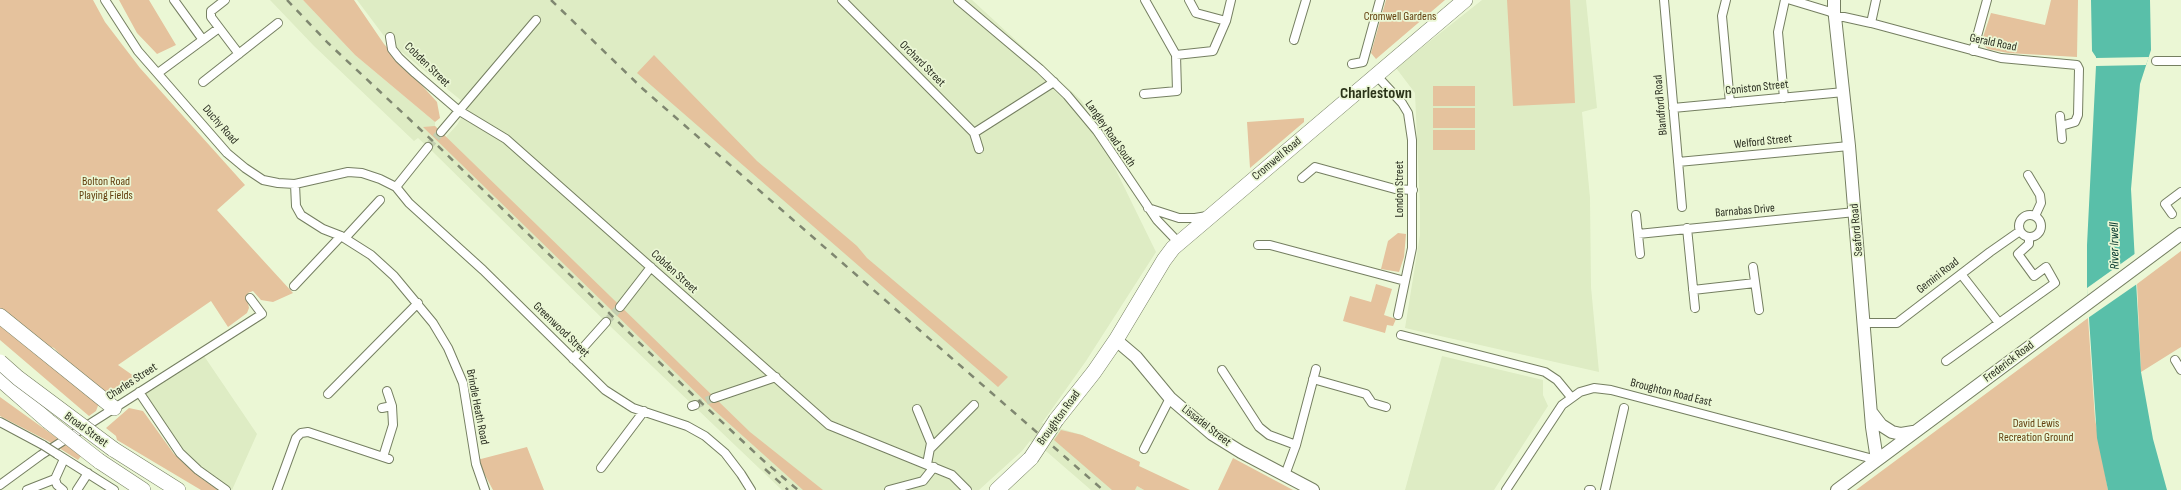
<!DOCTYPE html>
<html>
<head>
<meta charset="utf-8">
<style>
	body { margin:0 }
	canvas { display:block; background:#ebf7d5 }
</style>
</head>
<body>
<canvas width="2181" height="490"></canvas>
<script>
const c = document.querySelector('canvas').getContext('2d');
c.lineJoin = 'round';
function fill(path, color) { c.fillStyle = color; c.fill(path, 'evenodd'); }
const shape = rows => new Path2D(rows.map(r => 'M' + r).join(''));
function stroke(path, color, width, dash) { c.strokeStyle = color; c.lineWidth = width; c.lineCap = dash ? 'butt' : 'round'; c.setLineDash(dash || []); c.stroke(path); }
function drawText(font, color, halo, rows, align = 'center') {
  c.font = font + ' "Sofia Sans Condensed",sans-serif'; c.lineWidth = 3.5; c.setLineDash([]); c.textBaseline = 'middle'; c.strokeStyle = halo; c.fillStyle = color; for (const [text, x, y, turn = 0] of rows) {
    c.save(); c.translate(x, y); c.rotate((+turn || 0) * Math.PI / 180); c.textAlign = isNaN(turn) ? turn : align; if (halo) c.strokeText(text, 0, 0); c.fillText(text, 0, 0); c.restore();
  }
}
fill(shape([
	[270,0,303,0,355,55,435,122,435,126,446,137,457,125,468,106,387,40,357,0,972,0,1082,101,1156,252,1086,361,1042,423,1082,435,1140,462,1137,486,1144,490,1091,490,1047,452,1030,441,1022,451,979,490,782,490,611,327,432,151,418,138,414,141,314,46],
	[1482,0,1586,0,1597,108,1582,112,1590,198,1591,287,1599,372,1405,328,1420,235,1420,206,1415,93,1396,68],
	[202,353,257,434,232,490,182,452,140,393],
	[1442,356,1543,380,1543,395,1548,406,1494,490,1405,490]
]), '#deecc4');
fill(shape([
	[0,0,93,0,105,22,140,68,245,185,217,210,293,293,273,302,261,300,253,291,248,293,247,298,249,308,247,313,228,327,211,301,118,365,141,381,119,394,99,390,84,379,54,348,44,344,0,312],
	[119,0,149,0,176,45,157,54,137,33],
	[303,0,354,0,384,44,437,102,440,118,435,122,355,55],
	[1386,0,1445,0,1376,59,1371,53],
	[1507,0,1570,0,1575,103,1513,106],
	[2051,0,2078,0,2077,57,2008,53,1988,49,1983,45,1982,40,1991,13,2045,25],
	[654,55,757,161,857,246,867,258,1008,377,998,387,637,73],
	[1433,86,1475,86,1475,106,1433,106],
	[1433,108,1475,108,1475,128,1433,128],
	[1304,118,1304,122,1250,168,1247,122],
	[435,126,750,432,823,490,803,490,714,410,423,127],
	[1433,130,1475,130,1475,150,1433,150],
	[1398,233,1406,234,1404,257,1399,272,1381,269,1388,241],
	[2181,251,2181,347,2141,372,2137,284],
	[1376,284,1392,289,1384,315,1396,319,1393,326,1387,325,1385,333,1343,321,1350,296,1371,302],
	[2088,318,2095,419,2108,490,1856,490],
	[0,322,99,403,96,411,89,416,0,340],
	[0,397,57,438,81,456,78,460,48,441,0,416],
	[129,408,143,411,174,454,201,478,218,490,201,490,117,440,116,436,106,428],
	[1061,430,1082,435,1140,462,1139,466,1190,490,1144,490,1137,486,1135,490,1112,490,1054,440],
	[527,447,544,490,493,490,477,460],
	[1233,458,1293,490,1218,490]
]), '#e5c29d');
fill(shape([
	[2091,0,2150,0,2151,50,2140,84,2131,189,2141,372,2153,439,2167,490,2108,490,2097,438,2087,288,2087,245,2096,66,2096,57,2092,51]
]), '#59bfa9');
fill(shape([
	[2149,57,2146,65,2096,66,2096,58],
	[2136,253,2137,284,2088,318,2087,288]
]), '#ebf7d5');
stroke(shape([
	[428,147,441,132],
	[606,322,620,307],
	[695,405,714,398]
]), '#c4cfb1', 8, [8, 4]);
const street = shape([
	[105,0,138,51,227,153,245,168,263,180,278,183,295,184,348,172,362,173,380,179,396,187,409,203,483,270,605,390,633,408,687,426,705,436,725,453,741,474,751,490],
	[174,0,203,40],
	[225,0,211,11,211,17,239,54],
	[842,0,974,133,979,149],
	[958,0,1040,69,1067,95,1097,131,1157,220,1179,243],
	[1145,0,1176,55,1213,51,1226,21,1231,0],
	[1189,0,1196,13,1226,21],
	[1664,0,1682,207],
	[1726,0,1722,16,1730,103],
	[1791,0,1834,13,1835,17,1844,17,1871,23,2001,58,2077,65,2079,69,2078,115,2075,122,2061,126],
	[1871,23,1876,0],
	[390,37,392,49,399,58,415,73,458,110,506,139,829,425,952,475,967,490],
	[1294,40,1306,0],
	[1973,51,1987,0],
	[2156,61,2181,61],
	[1352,64,1363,62,1380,0],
	[158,73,219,28],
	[1376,75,1402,103,1408,113,1412,140,1412,248,1398,315],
	[203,82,278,23],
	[1144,94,1177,91,1176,55],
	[1784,98,1778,32,1785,0],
	[1673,108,1844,92],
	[2060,116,2062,139],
	[441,132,536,20],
	[974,133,1054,82],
	[1678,162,1849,146],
	[2028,175,2040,195,2041,203,2035,216],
	[1302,178,1315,167,1395,189,1413,190],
	[295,184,296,206,301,215,323,229,341,236,371,255,394,276,433,323,448,348,463,383,476,464,485,490],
	[396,187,428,147],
	[1148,208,1179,218,1195,218,1207,216],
	[2172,214,2165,204,2181,192],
	'2019 226a11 11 0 1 1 22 0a11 11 0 1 1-22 0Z',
	[1636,215,1640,254],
	[1687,228,1695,308],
	[1638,234,1855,212],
	[345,238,380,200],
	[1258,245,1270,245,1405,281],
	[1753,267,1759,310],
	[1961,274,1999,323,2055,283,2046,267,2034,276,2018,254,2029,244,2029,237],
	[294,286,341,236],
	[1693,290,1755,283],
	[620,307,651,267],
	[1864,323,1897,323,1901,320,1990,252,2020,231],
	[1401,335,1545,372,1557,380,1571,397],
	[573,359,606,322],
	[2175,360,2181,370],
	[1946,361,1999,323],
	[1222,370,1259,427,1269,435,1296,445],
	[1313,379,1366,394,1372,403,1386,407],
	[139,392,180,453,198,470,226,490],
	[328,394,418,303],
	[714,398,776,377],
	[692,406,695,405],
	[382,408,392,406],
	[917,409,931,443,927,464],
	[0,422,43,445],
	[931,448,974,405],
	[1144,449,1170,398],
	[57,454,114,490],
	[383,457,393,425,392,406,387,391],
	[601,468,644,411],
	[1285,475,1296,445,1316,369],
	[0,485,41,455,262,314,250,298],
	[27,490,55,479],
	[63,490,57,485,55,479,64,459],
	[77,490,88,473],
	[277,490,296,438,301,433,308,432,389,459],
	[889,490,923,481,934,467],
	[1506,490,1562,405,1580,392,1594,388,1611,390,1877,460],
	[1589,490,1591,490],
	[1605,490,1624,408]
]);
const secondary = shape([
	[1834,0,1834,13],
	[1835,17,1849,146,1872,427,1877,460],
	[1116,340,1136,357,1170,398,1212,434,1241,452,1313,490],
	[1871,412,1881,425,1892,432,1901,434,1913,432],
	[1837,490,2181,234]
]);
const highway = shape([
	[0,316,114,408],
	[0,379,48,421],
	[1056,420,1094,372,1116,340,1164,260,1173,248,1465,0],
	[113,449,178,490],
	[99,461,143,490],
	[997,490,1031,458]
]);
stroke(street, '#757f61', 10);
stroke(secondary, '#757f61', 14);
stroke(highway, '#757f61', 16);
stroke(street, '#fff', 8);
stroke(secondary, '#fff', 12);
stroke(highway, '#fff', 15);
stroke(shape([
	[287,0,328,43,437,145,693,395,765,462,798,490],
	[551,0,643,89,1103,490],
	[765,469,788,490]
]), '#7f8770', 2.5, [7, 7]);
const streetBridge = shape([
	[43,445,57,454]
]);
const highwayBridge = shape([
	[0,362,18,378,113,449],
	[48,421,99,461],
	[1031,458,1056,420]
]);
stroke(streetBridge, '#757f61', 10, []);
stroke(highwayBridge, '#757f61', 16, []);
stroke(streetBridge, '#fff', 8);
stroke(highwayBridge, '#fff', 15);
drawText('12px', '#623e0d', '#ebf7d5', [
	["Cromwell Gardens",1400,17],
	["Bolton Road",106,182],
	["Playing Fields",106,196],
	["David Lewis",2036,424],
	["Recreation Ground",2036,438]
]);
drawText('12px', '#2a2e21', '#ebf7d5', [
	["Gerald Road",1993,43,12],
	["Orchard Street",922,64,45],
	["Cobden Street",427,65,44],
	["Coniston Street",1757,88,-6],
	["Blandford Road",1661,105,-95],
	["Duchy Road",220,125,49],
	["Langley Road South",1110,134,55],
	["Welford Street",1763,142,-6],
	["Cromwell Road",1277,159,-40],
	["London Street",1400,189,-90],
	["Barnabas Drive",1745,211,-5],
	["Seaford Road",1857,230,-95],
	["Cobden Street",674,272,42],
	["Gemini Road",1938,276,-38],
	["Greenwood Street",561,330,44],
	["Frederick Road",2009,362,-37],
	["Charles Street",132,382,-33],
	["Broughton Road East",1671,393,14],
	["Brindle Heath Road",477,407,79],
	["Broughton Road",1059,418,-54],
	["Lissadel Street",1206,426,38],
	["Broad Street",86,430,36]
]);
drawText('italic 13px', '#02342b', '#ebf7d5', [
	["River Irwell",2115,246,-91]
]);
drawText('bold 16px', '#2a3318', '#ebf7d5', [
	["Charlestown",1376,94]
]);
</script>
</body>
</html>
